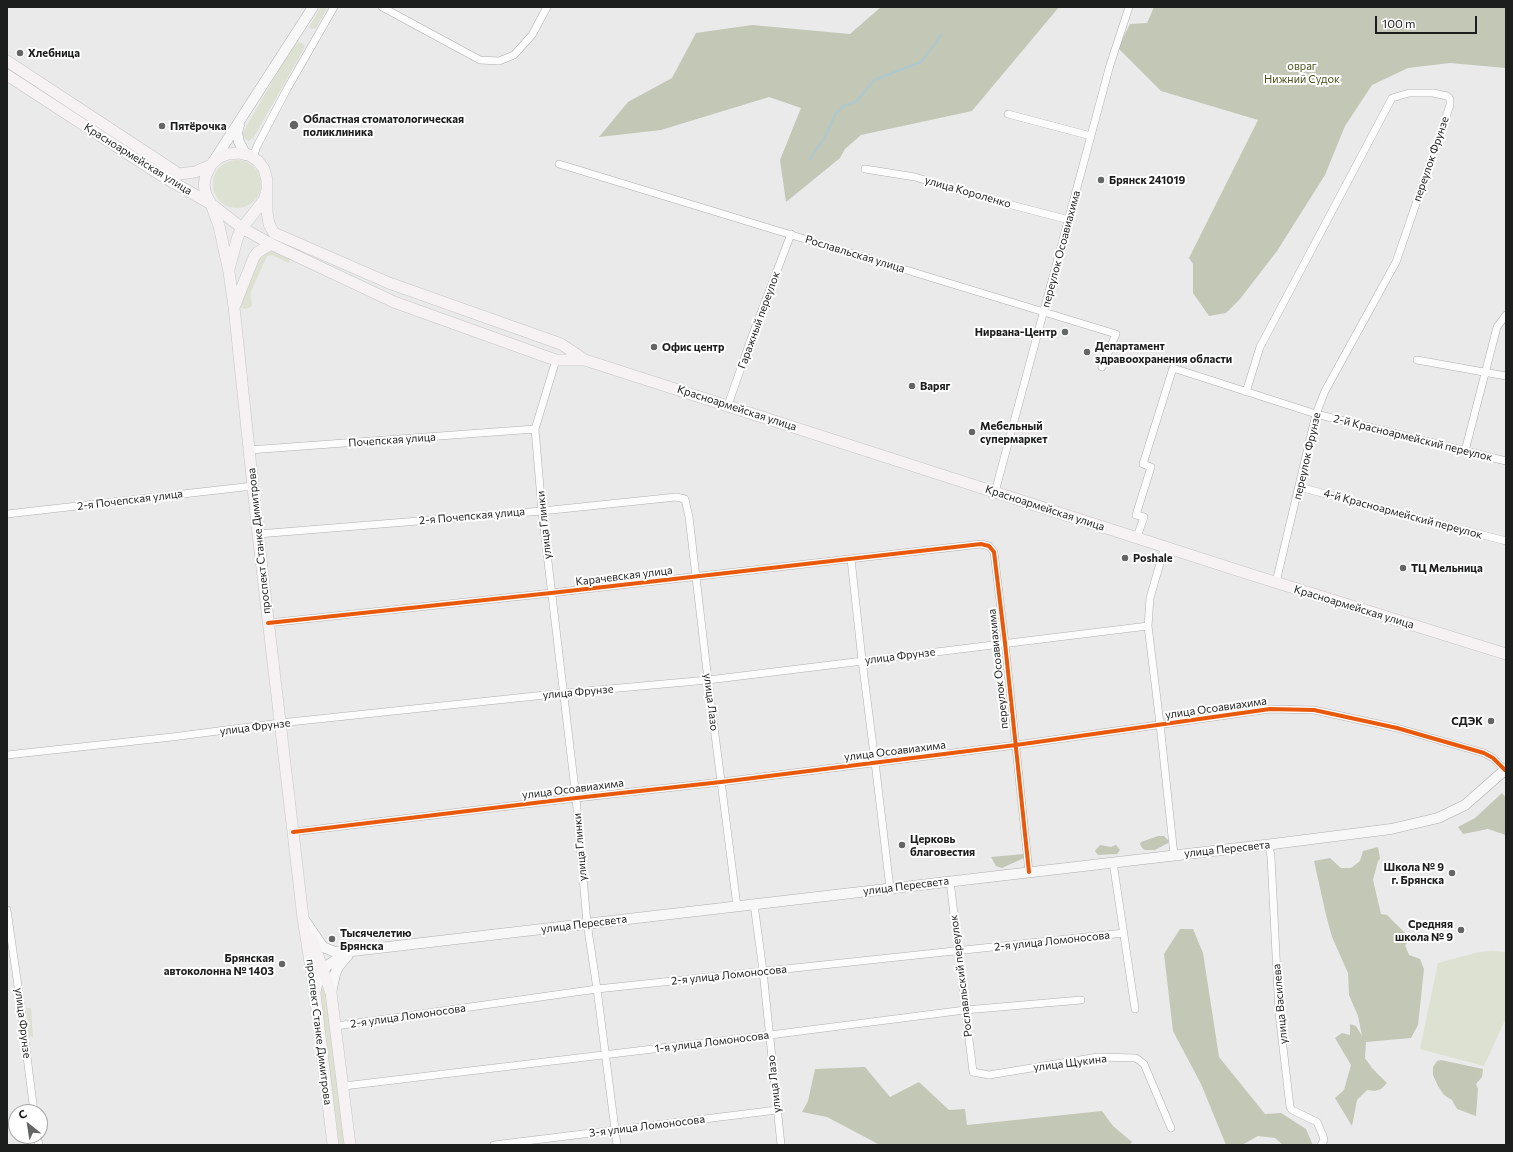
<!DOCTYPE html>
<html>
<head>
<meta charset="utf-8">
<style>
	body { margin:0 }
	#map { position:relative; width:1513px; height:1152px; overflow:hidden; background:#eaeaeb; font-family:Commissioner,sans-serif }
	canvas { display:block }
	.frame { position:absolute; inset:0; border:8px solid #1c1d1d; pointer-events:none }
	.north { position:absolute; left:8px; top:1104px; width:40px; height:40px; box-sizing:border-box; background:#fff; border:1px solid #a4a5a5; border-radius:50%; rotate:330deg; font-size:11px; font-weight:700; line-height:16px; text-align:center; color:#1c1d1d }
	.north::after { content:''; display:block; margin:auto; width:14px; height:18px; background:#646565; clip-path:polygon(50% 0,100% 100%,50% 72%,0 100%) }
	.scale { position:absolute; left:1375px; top:16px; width:102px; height:18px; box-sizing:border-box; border:2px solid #1c1d1d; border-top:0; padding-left:5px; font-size:12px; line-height:14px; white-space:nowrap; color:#1c1d1d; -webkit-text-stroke:3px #fff; paint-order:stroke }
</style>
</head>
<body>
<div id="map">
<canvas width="1513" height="1152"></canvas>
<div class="frame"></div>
<div class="north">С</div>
<div class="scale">100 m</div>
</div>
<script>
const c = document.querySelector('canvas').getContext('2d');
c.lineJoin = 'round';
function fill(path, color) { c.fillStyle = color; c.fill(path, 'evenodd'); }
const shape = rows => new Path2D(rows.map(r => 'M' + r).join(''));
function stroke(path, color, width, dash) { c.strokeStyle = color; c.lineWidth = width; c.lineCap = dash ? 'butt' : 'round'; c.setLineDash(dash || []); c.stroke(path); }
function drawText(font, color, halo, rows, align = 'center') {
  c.font = font + ' Commissioner,sans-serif'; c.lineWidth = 4; c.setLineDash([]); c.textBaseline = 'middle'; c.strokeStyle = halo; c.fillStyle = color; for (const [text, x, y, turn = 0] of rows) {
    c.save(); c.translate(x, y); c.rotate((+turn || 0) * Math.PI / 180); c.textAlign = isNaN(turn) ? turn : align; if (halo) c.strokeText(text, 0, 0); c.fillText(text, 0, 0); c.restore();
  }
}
fill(shape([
	[321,7,328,7,316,28,312,29,309,27],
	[298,42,302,43,305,46,302,52,254,137,249,141,246,140,242,135,246,127,288,54],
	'213 184a24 24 0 1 1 48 0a24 24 0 1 1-48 0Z',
	[275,249,288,256,290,259,289,263,272,255,267,256,250,294,252,305,251,307,245,309,241,308,242,294,262,253],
	[1492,951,1506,952,1506,1018,1484,1066,1420,1049,1438,963,1479,952],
	[324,988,326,990,345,1145,339,1145,319,991,321,989],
	[26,1008,31,1008,33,1037,29,1037]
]), '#dde1d1');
fill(shape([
	[881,7,1059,7,972,111,861,135,845,149,840,158,786,202,780,160,801,108,769,97,661,130,599,137,628,102,672,78,696,33,752,25,850,34],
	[1154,7,1506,7,1506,68,1450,63,1408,68,1372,85,1345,126,1325,175,1277,251,1240,299,1226,313,1209,316,1193,293,1193,264,1189,258,1258,120,1161,91,1118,48,1130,24,1147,23],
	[1502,793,1506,798,1506,835,1488,829,1463,834,1458,827,1475,818],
	[1158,836,1164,836,1169,841,1168,843,1155,850,1145,850,1142,848,1140,844,1141,842],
	[1100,845,1111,847,1116,845,1120,850,1117,854,1098,855,1095,851],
	[1378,847,1380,859,1378,861,1373,880,1381,914,1387,915,1411,939,1405,945,1409,955,1420,959,1424,969,1418,1025,1411,1038,1366,1042,1365,1058,1372,1068,1387,1083,1381,1089,1375,1091,1367,1090,1357,1100,1352,1126,1335,1098,1344,1090,1351,1065,1335,1038,1342,1033,1350,1035,1350,1024,1356,1026,1362,1036,1358,1016,1349,995,1348,973,1332,937,1326,915,1314,861,1330,858,1341,868,1351,868,1360,861,1363,851],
	[1024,854,1024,858,1002,868,996,866,991,857],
	[1180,929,1193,929,1203,953,1219,1057,1265,1114,1281,1113,1306,1129,1312,1143,1312,1145,1283,1145,1275,1138,1258,1136,1242,1145,1226,1145,1201,1084,1173,1031,1164,954],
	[1441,1060,1483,1069,1482,1077,1476,1084,1478,1089,1476,1116,1457,1109,1452,1100,1444,1095,1438,1086,1433,1075,1433,1067,1437,1061],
	[865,1067,890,1097,919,1082,949,1110,965,1109,967,1125,1102,1111,1113,1126,1132,1142,1129,1145,880,1145,827,1117,802,1112,808,1101,815,1069]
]), '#c3c7b5');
stroke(shape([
	[810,159,825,137,836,113,843,106,856,102,874,80,921,62,942,34]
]), '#acc9d2', 2);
const street = shape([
	[382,7,480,60,499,61,514,55,532,35,547,7],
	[1008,114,1091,136],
	[253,158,257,146,287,89,334,7],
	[559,164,1116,334,1102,367],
	[865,169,915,177,966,193,1069,220],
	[556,360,535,429,542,511,576,798,587,923,597,989,617,1145],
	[1417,360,1506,376],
	[1246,392,1260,347,1392,98,1409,93,1433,93,1447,96,1450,99,1450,105,1396,262,1325,391,1316,414,1276,582],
	[728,405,751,339,791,234],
	[249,450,535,429],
	[1465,451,1497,327,1506,315],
	[1299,487,1506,541],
	[995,492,1110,65,1129,7],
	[7,514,253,486],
	[258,534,542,511,676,497,685,499,689,517,708,680,737,906],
	[1137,537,1144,517,1136,515,1151,467,1143,464,1173,368,1316,414,1506,461],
	[1165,546,1150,598,1148,626,1160,724,1174,855],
	[851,559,862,660,875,762,890,888],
	[268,623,551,593,981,544,989,546,994,552,1005,643,1029,872],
	[7,755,172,737,280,723,564,693,708,680,1148,626],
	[293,832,576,798,721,782,1016,745,1270,709,1314,710,1397,728,1484,753,1493,758,1505,770],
	[1269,844,1271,857,1279,1013,1290,1107,1292,1110,1317,1122,1323,1136,1324,1140,1321,1145],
	[1113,862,1135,1009],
	[950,881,973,1072,989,1075,1098,1057,1136,1058,1144,1064,1171,1128],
	[754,904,763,971,781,1145],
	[7,910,19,993,34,1112],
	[336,1026,597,989,1124,933],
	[344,1086,770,1035,965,1010,1081,1000],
	[37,1136,39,1145],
	[494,1145,777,1110]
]);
const secondary = shape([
	[239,125,237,133,239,142,246,155],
	[213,162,313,7],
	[303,918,323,947,335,952,353,951,1273,844,1391,829,1438,818,1465,805,1506,769],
	[316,990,319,975,328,965,349,952],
	[331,993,335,974,338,967,348,955]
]);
const primary = shape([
	[7,61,179,174,195,172,211,165],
	[7,75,162,176,211,204,219,226,229,272,234,307,258,534,293,832,303,918,315,994,333,1145],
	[267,190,267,212,269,224,274,233,389,283,561,344,585,360,1249,574,1506,654],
	[229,269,238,236,242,228,264,200,267,190,267,180,264,169,258,161,249,155,239,153,228,154,218,158,211,165,206,175,204,185,206,195,211,204,242,228,271,244,394,302,547,357,556,360,585,360],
	[235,305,254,257,258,252,271,244],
	[312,939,331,993,350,1145]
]);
stroke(street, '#afafb0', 8);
stroke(secondary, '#afafb0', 11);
stroke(primary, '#c6c6c6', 12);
stroke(street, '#fcfcfc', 7);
stroke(secondary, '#f8f7f7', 10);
stroke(primary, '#f6f1f2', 11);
stroke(shape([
	[268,623,551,593,981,544,989,546,994,552,1005,643,1029,872],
	[293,832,576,798,721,782,1016,745,1270,709,1314,710,1397,728,1484,753,1493,758,1505,770]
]), '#e8590c', 4);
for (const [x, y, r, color] of [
	[20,53,4,"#646565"],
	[294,125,5,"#646565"],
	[162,126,4,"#646565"],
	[1101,180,4,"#646565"],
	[1065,332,4,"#646565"],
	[654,347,4,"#646565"],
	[1087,352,4,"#646565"],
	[912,386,4,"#646565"],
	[972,432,4,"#646565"],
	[1125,558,4,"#646565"],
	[1403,568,4,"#646565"],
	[1491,721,4,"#646565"],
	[902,845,4,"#646565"],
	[1452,873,4,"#646565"],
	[1461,930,4,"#646565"],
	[332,939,4,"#646565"],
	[282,964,4,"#646565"]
]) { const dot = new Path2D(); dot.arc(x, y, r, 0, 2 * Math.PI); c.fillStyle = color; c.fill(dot); stroke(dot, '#fff', 1.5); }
drawText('bold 11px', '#1c1d1d', '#fff', [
	["Хлебница",28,53],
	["Областная стоматологическая",303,119],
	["поликлиника",303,132],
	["Пятёрочка",170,126],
	["Брянск 241019",1109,180],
	["Нирвана-Центр",1057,332,"right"],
	["Департамент",1095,346],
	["здравоохранения области",1095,359],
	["Офис центр",662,347],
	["Варяг",920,386],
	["Мебельный",980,426],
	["супермаркет",980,439],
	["Poshale",1133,558],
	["ТЦ Мельница",1411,568],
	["СДЭК",1483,721,"right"],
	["Церковь",910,839],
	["благовестия",910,852],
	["Школа № 9",1444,867,"right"],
	["г. Брянска",1444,880,"right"],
	["Средняя",1453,924,"right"],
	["школа № 9",1453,937,"right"],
	["Тысячелетию",340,933],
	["Брянска",340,946],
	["Брянская",274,958,"right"],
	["автоколонна № 1403",274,971,"right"]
], 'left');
drawText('11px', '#4a521c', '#fff', [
	["овраг",1302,66],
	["Нижний Судок",1302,79]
]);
drawText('11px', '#1c1d1d', '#fff', [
	["Красноармейская улица",138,159,32],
	["переулок Фрунзе",1431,159,-71],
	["улица Короленко",968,192,16],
	["переулок Осоавиахима",1061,249,-75],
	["Рославльская улица",855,254,17],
	["Гаражный переулок",759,320,-70],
	["Красноармейская улица",737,408,18],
	["2-й Красноармейский переулок",1413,438,14],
	["Почепская улица",392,440,-4],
	["переулок Фрунзе",1307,456,-77],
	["2-я Почепская улица",130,500,-7],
	["Красноармейская улица",1045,508,18],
	["4-й Красноармейский переулок",1403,514,15],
	["2-я Почепская улица",472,516,-5],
	["улица Глинки",544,525,-96],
	["проспект Станке Димитрова",259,541,-96],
	["Карачевская улица",624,576,-7],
	["Красноармейская улица",1354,607,17],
	["улица Фрунзе",900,656,-7],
	["переулок Осоавиахима",998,669,-96],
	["улица Фрунзе",578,692,-5],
	["улица Лазо",711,702,83],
	["улица Осоавиахима",1216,708,-8],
	["улица Фрунзе",255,727,-7],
	["улица Осоавиахима",895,751,-7],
	["улица Осоавиахима",573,789,-7],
	["улица Глинки",580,847,-95],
	["улица Пересвета",1227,849,-6],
	["улица Пересвета",906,886,-7],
	["улица Пересвета",584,924,-7],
	["2-я улица Ломоносова",1052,941,-6],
	["2-я улица Ломоносова",729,975,-6],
	["Рославльский переулок",961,976,-97],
	["улица Василева",1280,1004,-95],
	["2-я улица Ломоносова",408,1016,-8],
	["улица Фрунзе",23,1023,83],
	["проспект Станке Димитрова",319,1032,83],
	["1-я улица Ломоносова",712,1042,-7],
	["улица Щукина",1070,1063,-7],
	["улица Лазо",774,1084,-96],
	["3-я улица Ломоносова",647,1126,-7]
]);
</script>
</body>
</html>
